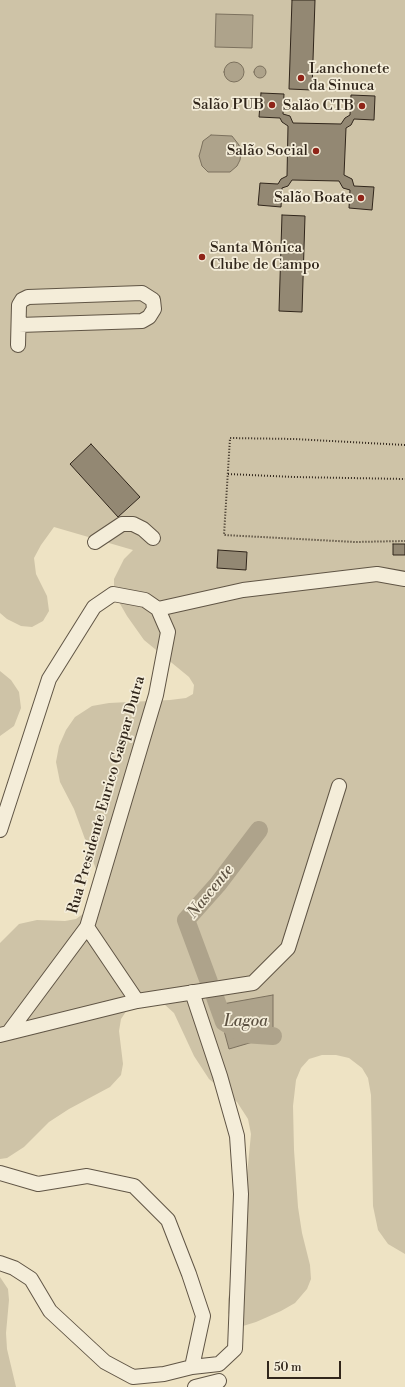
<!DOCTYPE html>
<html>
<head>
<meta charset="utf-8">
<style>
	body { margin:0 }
	#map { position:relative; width:405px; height:1387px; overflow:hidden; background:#eee3c4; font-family:"Libre Bodoni",serif }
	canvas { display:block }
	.scale { position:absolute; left:267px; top:1361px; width:74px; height:18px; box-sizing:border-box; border:2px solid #31261b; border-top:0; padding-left:5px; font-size:12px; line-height:14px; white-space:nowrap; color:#31261b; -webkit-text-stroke:3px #f4edd9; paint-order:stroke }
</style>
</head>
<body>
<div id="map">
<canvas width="405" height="1387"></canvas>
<div class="scale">50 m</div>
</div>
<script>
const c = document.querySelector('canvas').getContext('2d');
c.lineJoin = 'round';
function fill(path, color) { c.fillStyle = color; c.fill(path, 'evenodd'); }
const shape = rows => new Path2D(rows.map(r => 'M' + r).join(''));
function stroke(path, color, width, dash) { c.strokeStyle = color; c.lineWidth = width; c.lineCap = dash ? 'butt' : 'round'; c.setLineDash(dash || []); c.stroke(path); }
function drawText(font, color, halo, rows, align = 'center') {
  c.font = font + ' "Libre Bodoni",serif'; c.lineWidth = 3.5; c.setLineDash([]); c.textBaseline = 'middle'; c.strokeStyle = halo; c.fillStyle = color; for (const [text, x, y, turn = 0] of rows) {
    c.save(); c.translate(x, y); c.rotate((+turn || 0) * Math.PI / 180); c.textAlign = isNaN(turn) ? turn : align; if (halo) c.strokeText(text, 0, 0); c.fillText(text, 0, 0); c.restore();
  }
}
fill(shape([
	[0,0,405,0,405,1254,388,1244,378,1230,373,1206,371,1095,368,1078,362,1068,349,1058,336,1055,322,1055,309,1059,301,1068,296,1080,293,1106,294,1150,298,1207,302,1233,310,1265,311,1279,307,1289,295,1303,281,1311,256,1322,243,1326,233,1323,228,1313,228,1299,244,1234,247,1175,251,1134,248,1119,237,1102,209,1079,194,1056,174,1013,164,1004,149,999,129,1007,121,1019,119,1031,123,1064,121,1075,110,1087,69,1109,49,1122,24,1147,7,1158,0,1159,0,943,19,924,37,920,65,921,76,919,87,911,97,872,74,809,60,782,56,762,59,746,66,730,75,717,92,706,109,703,170,700,186,698,193,694,194,685,189,677,144,640,127,616,119,602,114,586,114,579,124,559,133,550,54,527,41,545,34,558,36,574,47,596,49,611,43,621,32,627,21,626,7,619,0,613],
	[0,671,11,680,19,692,21,708,14,726,0,736],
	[0,1277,8,1289,9,1300,6,1333,7,1349,16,1387,0,1387]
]), '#cec3a7');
const water = shape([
	[216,14,253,15,252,48,215,47,216,14],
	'224 72a10 10 0 1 1 20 0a10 10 0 1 1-20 0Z',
	'254 72a6 6 0 1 1 12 0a6 6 0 1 1-12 0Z',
	[211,135,232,136,239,145,241,153,240,160,237,166,230,172,208,172,202,166,199,156,201,149,203,141,211,135],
	[273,995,273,1036,229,1049,217,1005,273,995]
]);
fill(water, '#aea38b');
stroke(water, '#7c715e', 1);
stroke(shape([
	[209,982,186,920,218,884,259,830],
	[215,997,224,1022,243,1034,273,1036]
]), '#aea38b', 18);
const building = shape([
	[292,0,315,0,312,90,289,89,292,0],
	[261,93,284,94,283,114,290,116,293,123,341,124,345,118,350,115,351,95,375,96,374,120,354,119,351,125,346,128,344,175,352,179,354,186,374,187,372,210,349,208,350,190,343,188,339,181,292,180,288,186,282,188,281,207,258,205,260,183,278,184,281,179,287,176,288,126,282,122,280,118,259,117,261,93],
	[282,215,305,216,302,312,279,311,282,215],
	[91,444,140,497,118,517,70,464,91,444],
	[393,544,405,544,405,555,393,555,393,544],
	[218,550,247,552,246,570,217,568,218,550]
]);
fill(building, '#938873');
stroke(building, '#31261b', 1);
const minor = shape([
	[18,345,19,305,22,300,28,297,142,293,153,300,154,309,149,317,142,321,19,325],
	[95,542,122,524,133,524,143,529,153,538],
	[158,609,243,590,377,574,405,579],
	[0,830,49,679,94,607,113,594,145,600,158,609,168,632,156,695,87,927,137,1001],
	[9,1032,87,927],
	[0,1035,137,1001,253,983,288,948,339,786],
	[0,1173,38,1184,87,1176,134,1186,168,1220,189,1274,203,1316,192,1367],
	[0,1263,14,1268,31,1279,50,1311,105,1362,133,1377,164,1374,192,1367,219,1364,235,1349,241,1194,237,1136,220,1076,192,992],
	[195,1387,219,1381]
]);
stroke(minor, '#605545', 16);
stroke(shape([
	[405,445,294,439,230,438,224,535,355,542,405,541],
	[228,474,294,477,405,479]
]), '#31261b', 2, [1, 2]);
stroke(minor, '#f4edd9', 14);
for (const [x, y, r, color] of [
	[301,78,4,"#8f2418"],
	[272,105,4,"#8f2418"],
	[362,106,4,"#8f2418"],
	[316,151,4,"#8f2418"],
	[361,198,4,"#8f2418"],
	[202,257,4,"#8f2418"]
]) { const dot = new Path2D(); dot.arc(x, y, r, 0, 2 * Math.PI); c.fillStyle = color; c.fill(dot); stroke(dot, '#f4edd9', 1.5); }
drawText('15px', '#31261b', '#f4edd9', [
	["Lanchonete",309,69,"left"],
	["da Sinuca",309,86,"left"],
	["Salão PUB",264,105],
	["Salão CTB",354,106],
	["Salão Social",308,151],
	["Salão Boate",353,198],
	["Santa Mônica",210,248,"left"],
	["Clube de Campo",210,265,"left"]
], 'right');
drawText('15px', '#31261b', '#f4edd9', [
	["Rua Presidente Eurico Gaspar Dutra",107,795,-74]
]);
drawText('italic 16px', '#5d5242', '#f4edd9', [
	["Nascente",211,892,-51],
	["Lagoa",246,1022]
]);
</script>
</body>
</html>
